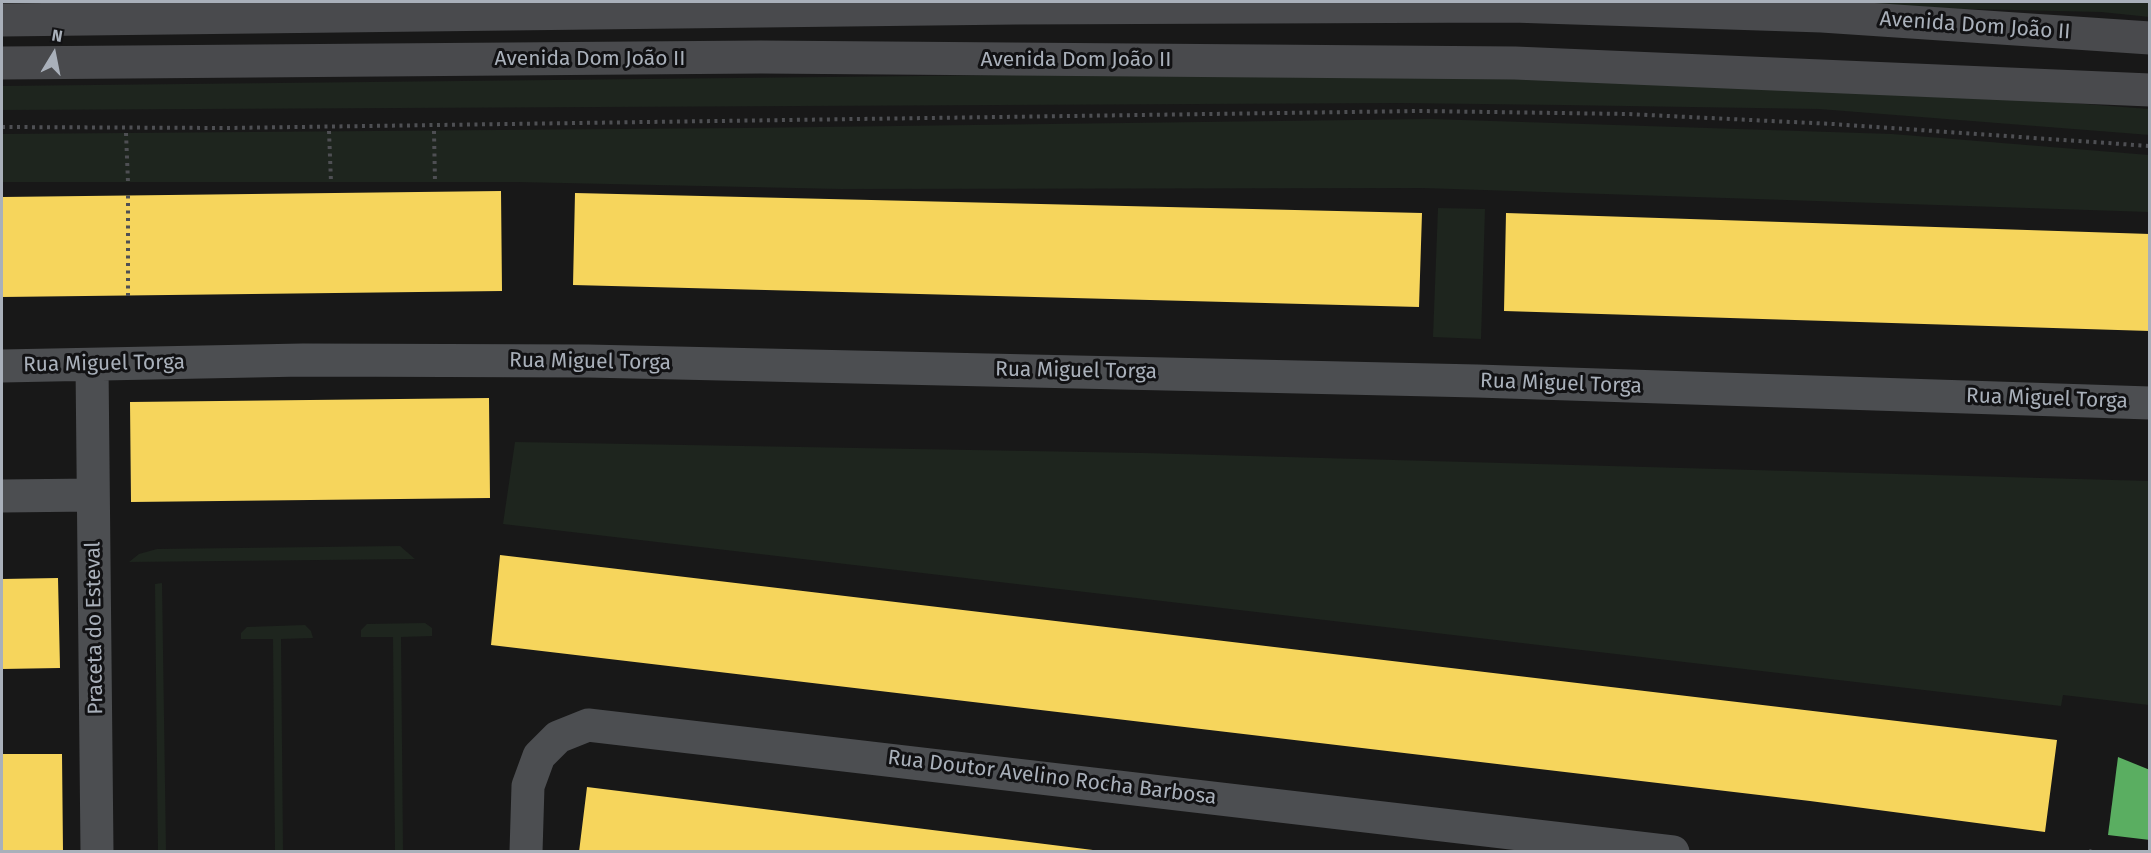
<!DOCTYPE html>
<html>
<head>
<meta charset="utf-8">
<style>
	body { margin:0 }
	#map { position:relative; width:2151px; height:853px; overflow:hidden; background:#181818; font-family:"Fira Sans",sans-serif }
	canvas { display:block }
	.frame { position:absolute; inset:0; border:3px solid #a9b0ba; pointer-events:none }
	.north { position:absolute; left:24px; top:24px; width:60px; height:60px; -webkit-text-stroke:4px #121214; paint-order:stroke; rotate:10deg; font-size:16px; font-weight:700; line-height:24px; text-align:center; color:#a9b0ba }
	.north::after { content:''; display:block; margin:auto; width:21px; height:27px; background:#a9b0ba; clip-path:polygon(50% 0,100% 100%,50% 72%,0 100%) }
</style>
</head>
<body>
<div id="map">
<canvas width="2151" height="853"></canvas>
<div class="frame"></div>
<div class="north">N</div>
</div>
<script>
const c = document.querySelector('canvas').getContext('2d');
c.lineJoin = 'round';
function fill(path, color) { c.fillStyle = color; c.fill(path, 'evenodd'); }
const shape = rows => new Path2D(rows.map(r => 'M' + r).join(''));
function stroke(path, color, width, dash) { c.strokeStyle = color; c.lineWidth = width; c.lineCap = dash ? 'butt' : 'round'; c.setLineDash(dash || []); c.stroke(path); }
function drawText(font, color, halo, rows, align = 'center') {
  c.font = font + ' "Fira Sans",sans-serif'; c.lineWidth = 6; c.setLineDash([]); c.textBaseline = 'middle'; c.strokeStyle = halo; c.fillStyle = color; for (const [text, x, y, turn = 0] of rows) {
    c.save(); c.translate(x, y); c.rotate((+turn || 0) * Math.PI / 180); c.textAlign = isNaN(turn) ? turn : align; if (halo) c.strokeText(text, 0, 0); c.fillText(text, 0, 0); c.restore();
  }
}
fill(shape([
	[1660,2,2149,2,2150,17,2101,12],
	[1378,71,1812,83,2149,109,2150,135,1819,109,1562,105,1399,103,2,110,2,86],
	[1431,119,1892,134,2149,155,2149,212,1423,188,841,189,517,182,2,182,2,134,743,128],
	[1438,208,1485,209,1481,339,1433,337],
	[515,442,1143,453,2149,481,2149,705,2063,695,2061,706,503,524],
	[400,546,415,559,129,562,139,554,157,549],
	[162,583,166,851,158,852,155,584],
	[425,623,432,628,432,636,401,637,403,851,395,851,393,637,361,637,361,630,367,624],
	[305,625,311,631,313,638,281,639,283,851,275,851,273,639,241,639,241,633,247,627]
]), '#1e251e');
fill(shape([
	[501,191,502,291,2,297,2,197],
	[575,193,1422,213,1419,307,573,285],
	[1506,213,2150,234,2150,331,1504,311],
	[489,398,490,498,131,502,130,402],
	[500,555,2057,740,2045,832,1810,801,491,645],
	[58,578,60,668,2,669,2,579],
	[2,754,62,754,63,852,2,852],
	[587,787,1093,850,1093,852,579,852]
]), '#f6d55c');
fill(shape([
	[2118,757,2150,770,2150,840,2108,835]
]), '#5aae61');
stroke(shape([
	[2,127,226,128,1420,111,1627,114,1833,124,2150,146],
	[329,131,331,182],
	[434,131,435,182],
	[126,133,128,182],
	[128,296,128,195],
	[2089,851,2092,852]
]), '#4e4f53', 4, [3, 4.5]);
stroke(shape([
	[92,365,97,852],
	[2,366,303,360,588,361,1477,381,2150,403],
	[2,496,93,495],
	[526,852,528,786,539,756,558,737,588,725,1673,852]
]), '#4c4e51', 33);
stroke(shape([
	[2,20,1016,8,1512,6,1822,16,2150,38],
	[2,63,761,57,1515,63,2150,90]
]), '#494a4d', 33);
drawText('21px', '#a9b0ba', '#121214', [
	["Avenida Dom João II",1975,26,4],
	["Avenida Dom João II",590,59],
	["Avenida Dom João II",1076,60],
	["Rua Miguel Torga",590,362,1],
	["Rua Miguel Torga",104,364,-1],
	["Rua Miguel Torga",1076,371,1],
	["Rua Miguel Torga",1561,384,2],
	["Rua Miguel Torga",2047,399,2],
	["Praceta do Esteval",95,628,-91],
	["Rua Doutor Avelino Rocha Barbosa",1052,778,7]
]);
</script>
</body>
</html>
